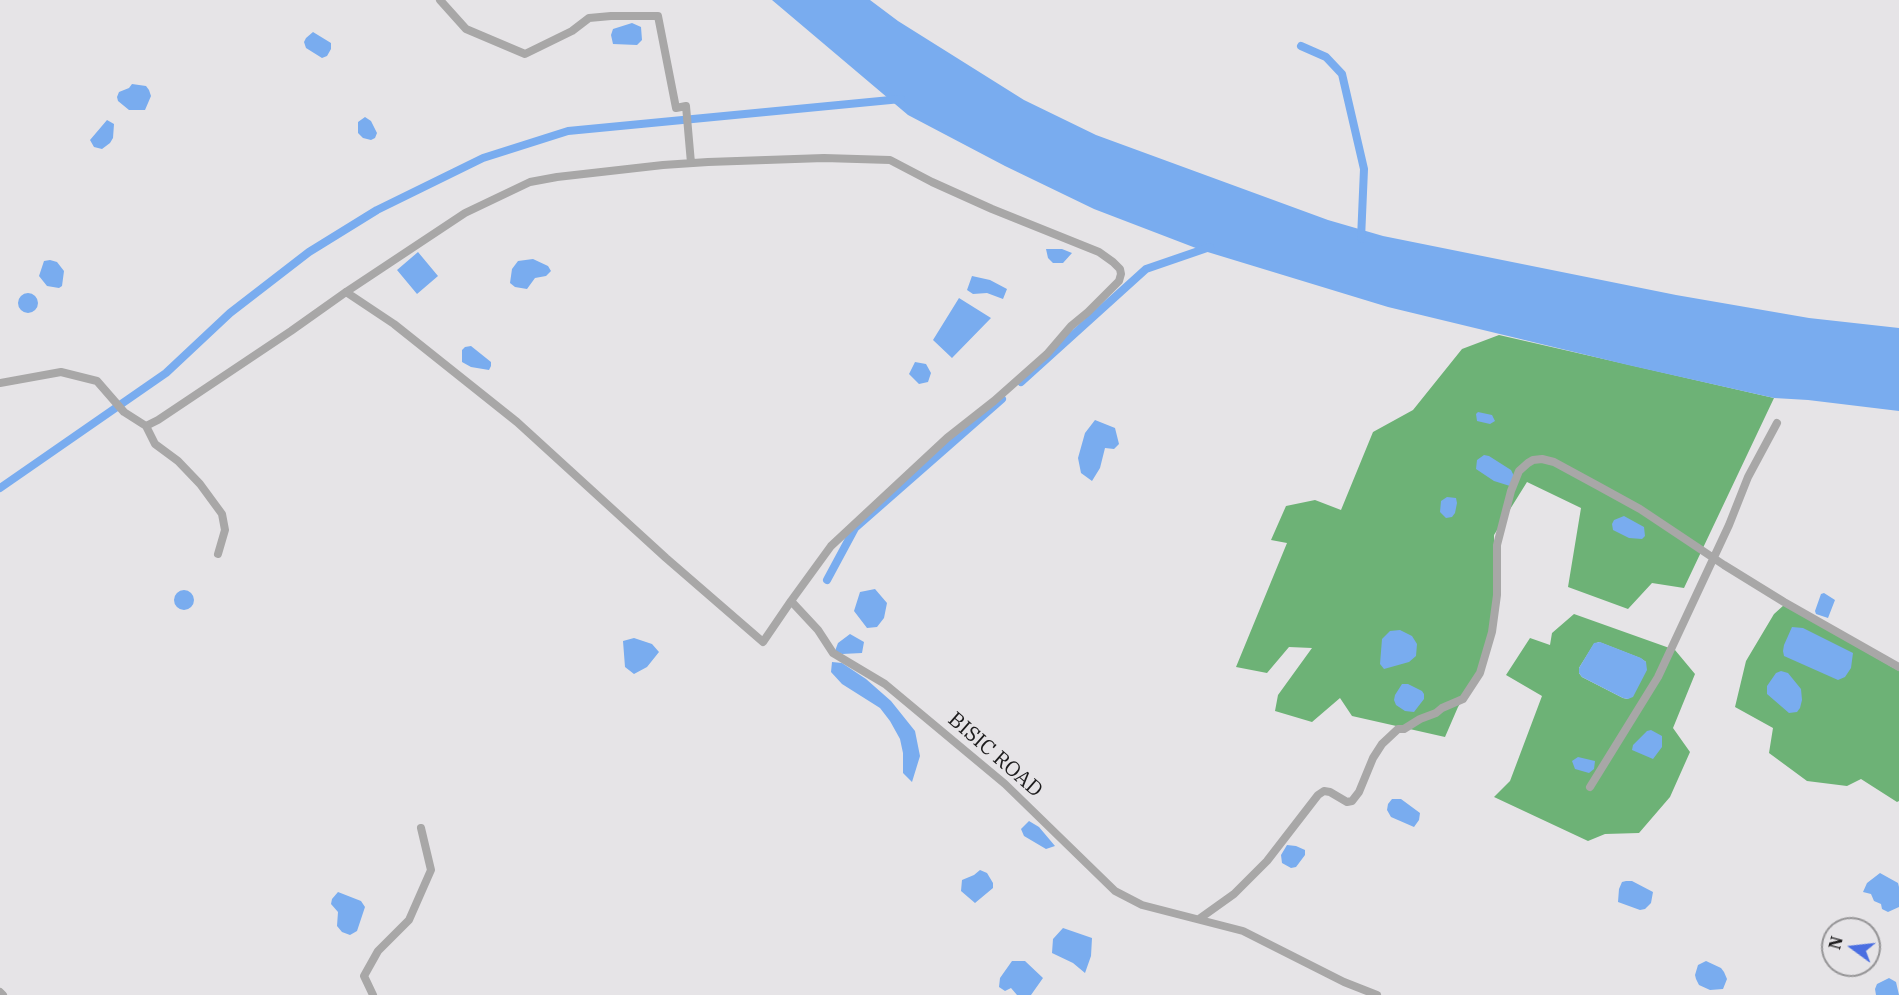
<!DOCTYPE html>
<html>
<head>
<meta charset="utf-8">
<style>
	body { margin:0 }
	#map { position:relative; width:1899px; height:995px; overflow:hidden; background:#e6e4e7; font-family:"IBM Plex Serif",serif }
	canvas { display:block }
	.north { position:absolute; left:1821px; top:917px; width:60px; height:60px; box-sizing:border-box; background:#e6e4e7; border:2px solid #959496; border-radius:50%; rotate:285deg; font-size:16px; font-weight:700; line-height:24px; text-align:center; color:#1c1b1c }
	.north::after { content:''; display:block; margin:auto; width:21px; height:27px; background:#4a6ee1; clip-path:polygon(50% 0,100% 100%,50% 72%,0 100%) }
</style>
</head>
<body>
<div id="map">
<canvas width="1899" height="995"></canvas>
<div class="north">N</div>
</div>
<script>
const c = document.querySelector('canvas').getContext('2d');
c.lineJoin = 'round';
function fill(path, color) { c.fillStyle = color; c.fill(path, 'evenodd'); }
const shape = rows => new Path2D(rows.map(r => 'M' + r).join(''));
function stroke(path, color, width, dash) { c.strokeStyle = color; c.lineWidth = width; c.lineCap = dash ? 'butt' : 'round'; c.setLineDash(dash || []); c.stroke(path); }
function drawText(font, color, halo, rows, align = 'center') {
  c.font = font + ' "IBM Plex Serif",serif'; c.lineWidth = 4.5; c.setLineDash([]); c.textBaseline = 'middle'; c.strokeStyle = halo; c.fillStyle = color; for (const [text, x, y, turn = 0] of rows) {
    c.save(); c.translate(x, y); c.rotate((+turn || 0) * Math.PI / 180); c.textAlign = isNaN(turn) ? turn : align; if (halo) c.strokeText(text, 0, 0); c.fillText(text, 0, 0); c.restore();
  }
}
fill(shape([
	[1499,335,1774,398,1684,588,1652,583,1628,609,1568,587,1581,508,1527,482,1494,535,1494,611,1479,673,1458,707,1445,737,1352,716,1340,698,1312,722,1275,711,1278,695,1312,648,1289,647,1267,673,1236,667,1287,543,1271,540,1286,506,1315,500,1341,510,1373,432,1413,410,1462,349],
	[1784,605,1899,671,1899,801,1897,802,1861,779,1847,786,1807,781,1769,753,1773,728,1735,707,1746,661,1774,614],
	[1574,614,1675,650,1695,674,1673,728,1690,752,1670,797,1639,833,1605,834,1588,841,1494,797,1510,781,1542,696,1506,675,1530,638,1550,645,1552,633],
	[1599,642,1640,658,1646,662,1628,699,1623,698,1582,677,1579,673,1579,668,1594,644]
]), '#6db276');
fill(shape([
	[772,0,870,0,898,21,1024,100,1096,135,1328,220,1383,236,1676,295,1809,318,1899,328,1899,411,1808,400,1774,398,1628,365,1388,307,1201,250,1094,209,1005,166,908,115],
	[632,23,641,27,642,40,637,45,613,44,611,35,613,29],
	[313,32,331,43,331,49,327,56,322,58,306,48,304,42,306,38],
	[132,84,146,86,149,90,151,96,145,110,129,110,118,101,117,97,119,92,129,88],
	[365,117,371,121,377,133,375,138,371,140,363,138,358,133,358,122],
	[107,120,114,124,113,138,110,143,102,149,94,147,90,140],
	[1046,249,1062,249,1072,253,1063,263,1053,263,1048,258],
	[418,252,438,276,417,294,397,270],
	[533,259,548,266,551,271,546,276,535,278,527,289,515,287,510,283,512,269,518,261],
	[50,260,57,262,64,271,62,286,59,288,47,286,39,276,44,261],
	[972,276,990,280,1007,289,1003,299,987,293,973,294,967,290],
	'18 303a10 10 0 1 1 20 0a10 10 0 1 1-20 0Z',
	[959,298,991,318,952,358,933,340],
	[471,346,491,362,491,366,489,370,471,367,462,362,462,350,465,347],
	[915,362,926,364,931,373,928,382,919,384,909,374],
	[1478,412,1492,415,1495,421,1490,424,1477,421,1476,414],
	[1095,420,1115,428,1119,444,1114,449,1105,448,1100,468,1092,481,1081,473,1078,458,1085,433],
	[1484,455,1489,456,1511,470,1514,476,1510,486,1494,481,1476,469,1477,460],
	[1447,497,1456,498,1457,503,1455,513,1452,517,1446,518,1440,512,1441,501],
	[1624,516,1644,527,1645,536,1642,539,1629,538,1613,530,1612,524,1614,520],
	[875,589,887,603,884,618,877,627,867,628,854,611,860,592],
	'174 600a10 10 0 1 1 20 0a10 10 0 1 1-20 0Z',
	[1824,593,1835,600,1828,618,1816,614,1815,611,1821,594],
	[1792,627,1803,628,1853,653,1851,668,1845,677,1838,680,1784,656,1783,651,1784,645],
	[1400,630,1412,636,1417,644,1416,656,1409,662,1384,669,1380,664,1382,639,1390,631],
	[850,634,864,642,862,653,842,654,835,651,838,643],
	[634,638,652,644,659,652,647,667,634,674,625,667,623,641],
	[1600,642,1641,658,1646,662,1647,670,1633,697,1628,699,1623,698,1582,677,1579,673,1579,668,1594,643],
	[832,662,842,663,866,679,891,701,915,731,920,756,912,782,903,773,903,753,900,739,890,721,880,708,842,684,831,672],
	[1781,671,1788,673,1801,689,1802,700,1800,708,1797,712,1789,713,1767,694,1767,686,1776,673],
	[1402,684,1408,684,1422,691,1424,694,1424,699,1414,712,1405,711,1396,705,1394,700,1395,695],
	[1651,730,1662,736,1662,747,1653,759,1632,750,1633,745,1647,731],
	[1578,757,1595,761,1594,769,1589,773,1575,769,1572,761],
	[1392,799,1401,799,1420,813,1419,820,1414,827,1391,817,1387,810,1388,804],
	[1029,821,1039,827,1055,846,1046,849,1024,836,1021,829],
	[1287,845,1296,846,1305,850,1305,855,1296,867,1291,868,1282,863,1281,855],
	[980,870,987,873,993,883,993,888,975,903,961,891,962,880,974,875],
	[1880,873,1898,883,1899,887,1899,907,1888,912,1882,909,1881,904,1874,901,1871,894,1863,892,1867,883],
	[1626,881,1632,881,1653,892,1651,903,1645,909,1640,910,1618,902,1619,889,1622,882],
	[338,892,361,901,365,907,357,931,350,935,342,932,337,926,338,912,331,904,332,899],
	[1063,928,1092,938,1091,956,1085,973,1073,963,1052,953,1053,939],
	[1012,961,1025,961,1043,978,1031,995,1017,995,1011,988,1005,991,999,987,1000,978],
	[1706,961,1721,968,1724,972,1727,979,1723,989,1710,990,1699,985,1696,979,1695,975,1698,965],
	[1889,978,1896,982,1899,995,1876,995,1875,989,1877,984]
]), '#79acef');
stroke(shape([
	[1301,46,1326,57,1342,74,1364,169,1361,239],
	[1021,382,1146,269,1210,247],
	[0,488,166,373,230,313,309,252,377,210,483,158,568,131,901,99],
	[827,580,855,528,1002,399]
]), '#79acef', 8);
stroke(shape([
	[440,0,466,29,525,54,572,31,589,18,611,16,658,16,676,108,686,106,691,163],
	[346,292,394,324,517,422,666,558,763,642,791,601,818,630,833,653,885,684,1005,784,1115,891,1142,905,1243,931,1344,982,1377,995],
	[0,383,61,372,97,381,124,412,146,426,155,444,178,461,200,484,222,514,225,530,218,554],
	[146,426,158,420,291,331,346,292,465,213,530,182,557,177,663,165,708,162,824,158,890,160,932,182,992,209,1099,252,1113,262,1120,269,1121,274,1119,281,1088,312,1071,326,1047,354,994,401,947,438,831,546,791,601],
	[1590,787,1658,677,1729,525,1748,477,1777,423],
	[1199,919,1234,894,1267,861,1318,795,1324,791,1330,792,1347,802,1352,801,1359,792,1373,758,1382,744,1398,729,1404,729,1420,719,1436,713,1442,708,1463,699,1480,673,1492,632,1497,595,1497,545,1511,491,1519,471,1528,463,1533,460,1542,459,1554,462,1600,487,1640,509,1724,565,1784,602,1899,667],
	[0,992,3,995],
	[373,995,364,976,378,951,409,920,431,870,421,828]
]), '#a8a7a7', 8);
drawText('21px', '#1c1b1c', '#e6e4e7', [
	["BISIC ROAD",995,755,41]
]);
</script>
</body>
</html>
